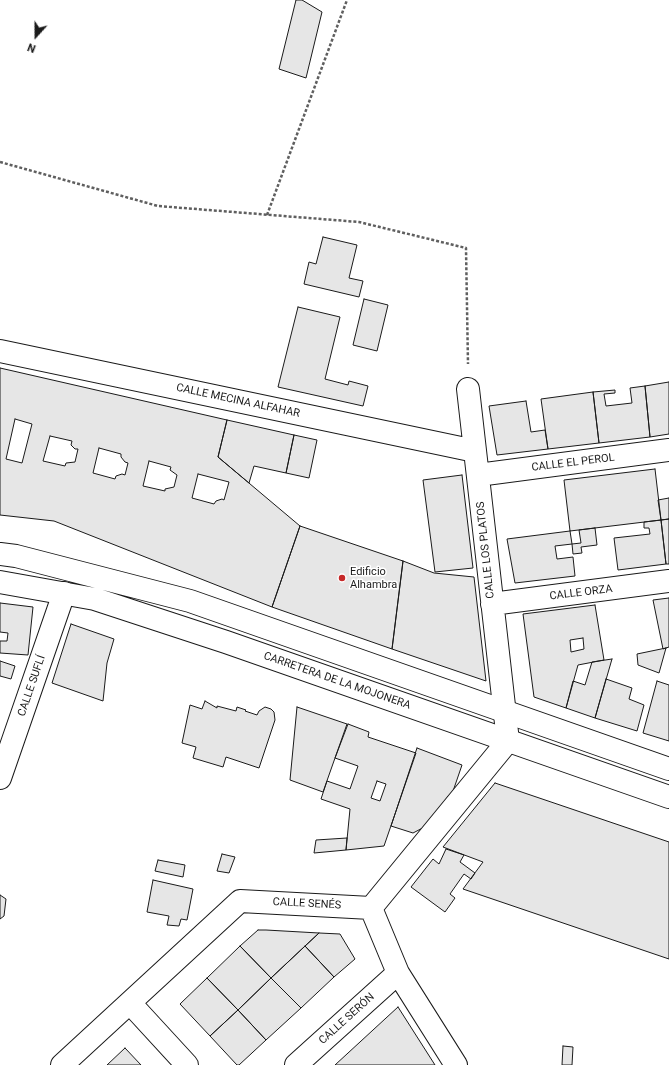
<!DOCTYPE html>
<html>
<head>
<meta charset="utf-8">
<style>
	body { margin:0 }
	#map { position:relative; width:669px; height:1065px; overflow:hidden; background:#fff; font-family:Roboto,sans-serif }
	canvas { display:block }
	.north { position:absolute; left:16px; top:16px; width:40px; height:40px; -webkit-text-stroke:3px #fff; paint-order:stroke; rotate:201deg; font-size:11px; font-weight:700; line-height:16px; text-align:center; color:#1a1a1a }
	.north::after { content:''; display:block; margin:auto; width:14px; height:18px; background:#1a1a1a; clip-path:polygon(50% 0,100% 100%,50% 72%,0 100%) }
</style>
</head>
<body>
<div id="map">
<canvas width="669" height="1065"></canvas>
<div class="north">N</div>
</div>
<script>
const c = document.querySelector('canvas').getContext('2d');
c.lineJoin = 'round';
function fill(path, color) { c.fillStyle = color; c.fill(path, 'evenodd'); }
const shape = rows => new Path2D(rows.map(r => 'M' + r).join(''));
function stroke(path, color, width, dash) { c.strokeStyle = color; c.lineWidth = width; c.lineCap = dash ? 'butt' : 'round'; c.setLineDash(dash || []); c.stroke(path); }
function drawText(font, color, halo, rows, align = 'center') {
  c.font = font + ' Roboto,sans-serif'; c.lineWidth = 3; c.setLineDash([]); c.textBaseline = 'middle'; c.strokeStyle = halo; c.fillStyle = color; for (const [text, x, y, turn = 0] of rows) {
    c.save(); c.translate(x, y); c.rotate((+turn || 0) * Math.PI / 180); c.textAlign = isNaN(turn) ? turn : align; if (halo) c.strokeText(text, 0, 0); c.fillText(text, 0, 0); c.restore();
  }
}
const building = shape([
	[296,0,302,0,322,12,306,78,279,69,296,0],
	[323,237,357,245,349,278,363,281,359,297,304,284,309,262,316,264,323,237],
	[364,299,388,305,377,351,353,345,364,299],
	[298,307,340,317,325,379,348,385,349,381,368,386,363,406,278,387,298,307],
	[0,368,227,420,218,457,300,526,272,607,54,521,0,515,0,368],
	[15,419,32,424,22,463,6,459,15,419],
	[50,436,72,441,71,445,75,449,78,449,75,462,66,463,65,466,43,461,50,436],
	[99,448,121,454,121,457,125,462,128,463,125,475,122,474,116,476,115,479,93,473,99,448],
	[149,461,171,467,170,470,177,475,174,487,165,489,165,491,143,486,149,461],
	[198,474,229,482,224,500,222,499,216,501,214,504,192,498,198,474],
	[669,382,669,434,650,437,645,386,669,382],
	[645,386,650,437,599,443,593,392,615,390,615,393,604,394,606,406,632,403,630,388,645,386],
	[593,392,599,443,548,449,541,399,593,392],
	[526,401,531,432,545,430,548,449,497,455,489,406,526,401],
	[227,420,294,435,286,473,254,466,249,483,218,457,227,420],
	[294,435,317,440,309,478,286,473,294,435],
	[655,469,661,520,570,531,564,480,655,469],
	[462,475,473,568,435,572,423,480,462,475],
	[669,498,669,519,661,520,658,500,669,498],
	[669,519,669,564,666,564,661,520,669,519],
	[661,520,666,564,618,570,614,538,650,534,649,528,644,528,644,522,661,520],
	[300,526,403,561,392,649,272,607,300,526],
	[595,528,597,545,581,547,582,553,573,554,572,544,581,543,579,530,595,528],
	[570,531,572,544,555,546,557,559,573,557,575,576,515,583,507,539,570,531],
	[403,561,434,573,474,577,486,681,392,649,403,561],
	[669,598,669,647,663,649,653,600,669,598],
	[0,603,33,607,28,655,0,653,0,641,7,641,8,633,0,632,0,603],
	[595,605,604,660,578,665,566,708,534,697,523,614,595,605],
	[583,638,584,649,571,652,570,640,583,638],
	[71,624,114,639,107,663,103,701,52,683,71,624],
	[666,648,659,673,638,665,637,654,666,648],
	[612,659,595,718,566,708,573,681,585,685,592,662,612,659],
	[0,661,15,666,11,679,0,676,0,661],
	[606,679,632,688,629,699,644,705,637,731,595,718,606,679],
	[657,681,669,685,669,741,643,733,657,681],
	[205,701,217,708,217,706,236,711,237,707,246,710,245,711,257,715,259,711,265,707,271,709,274,712,275,720,259,768,226,757,223,767,193,758,196,747,182,743,190,705,202,709,205,701],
	[297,707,347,724,323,792,290,780,297,707],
	[348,724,369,732,368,737,416,753,384,846,346,850,350,809,321,799,327,781,350,789,358,766,335,758,348,724],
	[377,781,386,784,380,801,371,798,377,781],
	[417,748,462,765,451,797,448,796,436,821,413,833,391,826,417,748],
	[495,783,669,842,669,959,463,889,483,862,443,847,495,783],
	[347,838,346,850,314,853,316,840,347,838],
	[446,849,464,855,460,862,475,873,471,879,464,874,450,894,455,898,445,912,411,887,433,859,439,864,446,849],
	[222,854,235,857,229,873,217,871,222,854],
	[158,860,185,865,183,877,155,871,158,860],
	[153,880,193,889,187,920,181,919,179,926,167,925,169,916,147,912,153,880],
	[0,895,6,899,4,916,0,919,0,895],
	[258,930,266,930,319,933,271,978,240,946,258,930],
	[319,933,340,934,355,959,334,977,305,946,319,933],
	[240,946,271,978,238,1010,207,978,240,946],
	[305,946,334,977,301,1008,271,978,305,946],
	[207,978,238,1010,210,1036,180,1004,207,978],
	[271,978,301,1008,266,1040,238,1010,271,978],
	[398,1007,435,1065,335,1065,398,1007],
	[238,1010,266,1040,239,1065,237,1065,210,1036,238,1010],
	[563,1046,573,1047,572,1065,562,1065,563,1046],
	[125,1048,141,1065,107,1065,125,1048]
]);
fill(building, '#e6e6e6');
stroke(building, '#1a1a1a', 1);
const street = shape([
	[0,351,475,451],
	[478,475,669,450],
	[492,604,669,581],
	[0,778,64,593],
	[371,908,508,741,468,389],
	[371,908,398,973,456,1065],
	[130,1003,187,1065],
	[62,1065,240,901,371,908],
	[296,1065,398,973]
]);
const secondary = shape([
	[0,554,16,556,190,601,669,769],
	[0,582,95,599,226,642,669,797]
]);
stroke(street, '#1a1a1a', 24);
stroke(secondary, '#1a1a1a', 24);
stroke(shape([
	[0,162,158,206,359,222,466,248,468,364],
	[267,215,347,0]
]), '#5f5f5f', 2.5, [3, 2]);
stroke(street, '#fff', 22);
stroke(secondary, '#fff', 22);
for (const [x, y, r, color] of [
	[342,578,4,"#c62828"]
]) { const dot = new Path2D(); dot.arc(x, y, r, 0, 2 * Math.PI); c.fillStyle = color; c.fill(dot); stroke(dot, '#fff', 1.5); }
drawText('11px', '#1a1a1a', '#fff', [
	["CALLE MECINA ALFAHAR",238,401,12],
	["CALLE EL PEROL",573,463,-7],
	["CALLE LOS PLATOS",486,550,-96],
	["CALLE ORZA",581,593,-7],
	["CARRETERA DE LA MOJONERA",337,681,19],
	["CALLE SUFLÍ",32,686,-71],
	["CALLE SENÉS",307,904,3],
	["CALLE SERÓN",347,1019,-42]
]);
drawText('11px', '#1a1a1a', '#fff', [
	["Edificio",350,572],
	["Alhambra",350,585]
], 'left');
</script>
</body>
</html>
